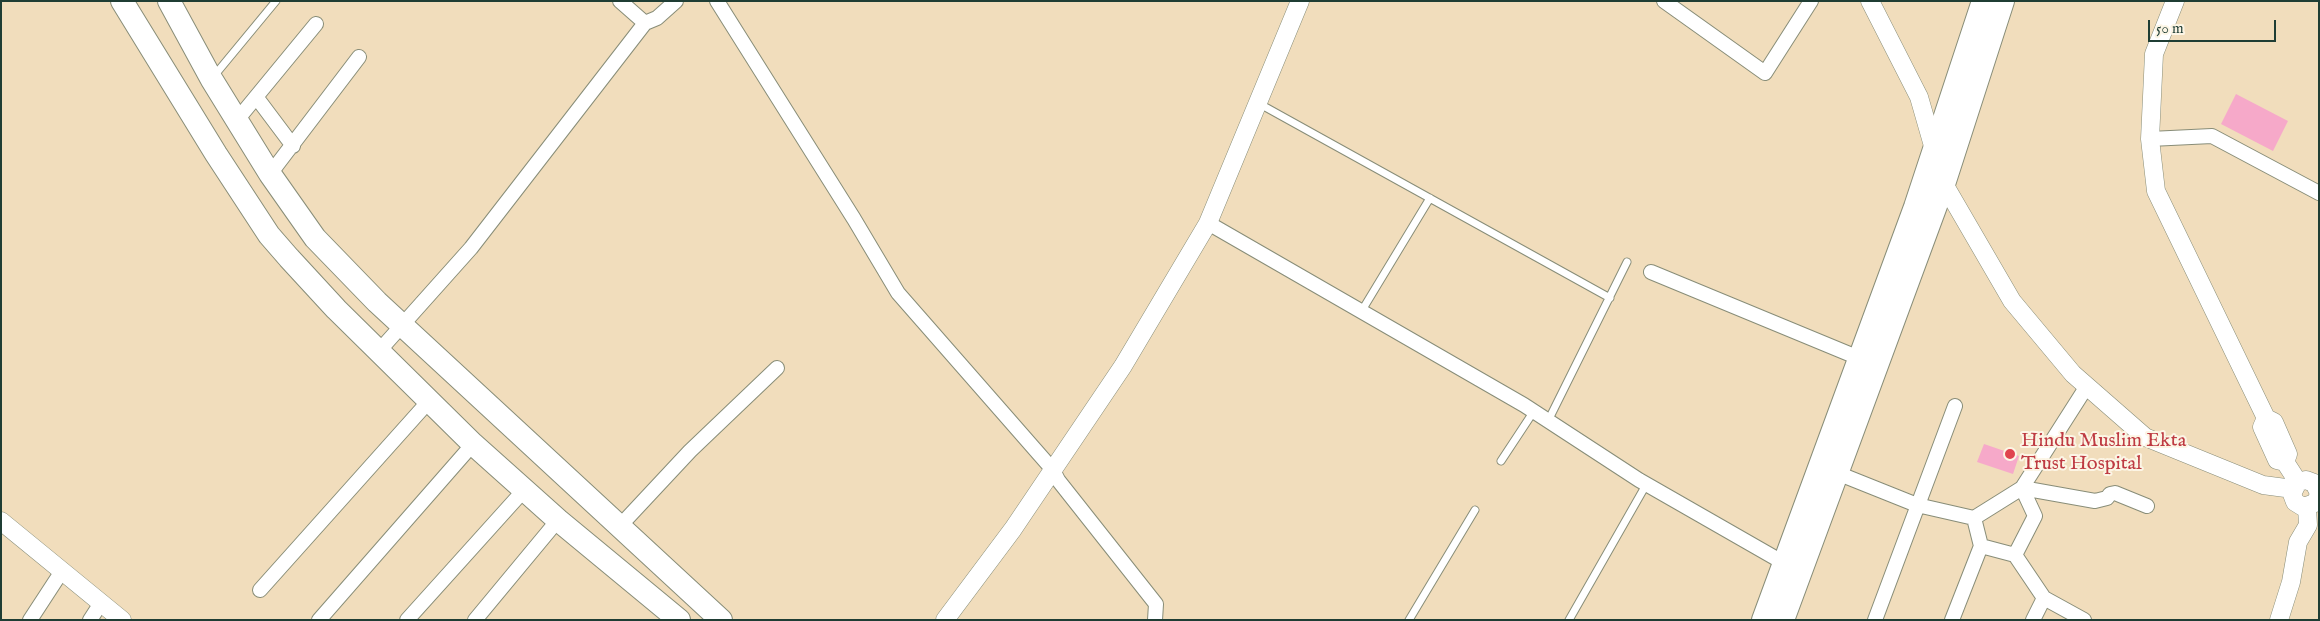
<!DOCTYPE html>
<html>
<head>
<meta charset="utf-8">
<style>
	body { margin:0 }
	#map { position:relative; width:2320px; height:621px; overflow:hidden; background:#f1ddbc; font-family:"IM FELL English",serif }
	canvas { display:block }
	.frame { position:absolute; inset:0; border:2px solid #1f3d34; pointer-events:none }
	.scale { position:absolute; left:2148px; top:20px; width:128px; height:22px; box-sizing:border-box; border:2px solid #1f3d34; border-top:0; padding-left:6px; font-size:15px; line-height:18px; white-space:nowrap; color:#1f3d34; -webkit-text-stroke:4px #fcf5e5; paint-order:stroke }
</style>
</head>
<body>
<div id="map">
<canvas width="2320" height="621"></canvas>
<div class="frame"></div>
<div class="scale">50 m</div>
</div>
<script>
const c = document.querySelector('canvas').getContext('2d');
c.lineJoin = 'round';
function fill(path, color) { c.fillStyle = color; c.fill(path, 'evenodd'); }
const shape = rows => new Path2D(rows.map(r => 'M' + r).join(''));
function stroke(path, color, width, dash) { c.strokeStyle = color; c.lineWidth = width; c.lineCap = dash ? 'butt' : 'round'; c.setLineDash(dash || []); c.stroke(path); }
function drawText(font, color, halo, rows, align = 'center') {
  c.font = font + ' "IM FELL English",serif'; c.lineWidth = 4; c.setLineDash([]); c.textBaseline = 'middle'; c.strokeStyle = halo; c.fillStyle = color; for (const [text, x, y, turn = 0] of rows) {
    c.save(); c.translate(x, y); c.rotate((+turn || 0) * Math.PI / 180); c.textAlign = isNaN(turn) ? turn : align; if (halo) c.strokeText(text, 0, 0); c.fillText(text, 0, 0); c.restore();
  }
}
fill(shape([
	[2236,94,2288,121,2273,151,2221,124],
	[1984,444,2019,456,2013,474,1977,462]
]), '#f6a9c9');
const service = shape([
	[214,76,276,1],
	[1258,103,1610,298],
	[1361,312,1430,198],
	[1548,421,1627,262],
	[1501,461,1534,411],
	[1409,620,1475,510],
	[1569,620,1646,485]
]);
const minor = shape([
	[620,1,645,23],
	[717,1,854,219,898,293,1053,470,1058,480,1156,604,1155,620],
	[1664,1,1765,73,1811,1],
	[257,98,293,146],
	[237,120,316,24],
	[2150,139,2212,136,2319,193],
	[270,174,359,57],
	[1208,223,1524,405,1639,480,1784,563],
	[1651,272,1859,358],
	[379,351,471,248,645,23,657,18,676,1],
	[1837,473,1917,505,1974,518,2022,488,2087,386],
	[2022,488,2035,516,2015,555,2044,598,2084,620],
	[2022,488,2095,501,2107,498,2110,494,2115,493,2147,506],
	[619,527,690,451,777,368],
	[1981,546,2015,555],
	[260,590,429,401],
	[30,620,62,571],
	[90,620,101,603],
	[319,620,473,444],
	[407,620,525,489],
	[475,620,558,520],
	[1875,620,1955,406],
	[1952,620,1981,546,1974,518],
	[2033,620,2044,598]
]);
const tertiary = shape([
	[1870,1,1919,97,1944,184,2012,301,2073,374,2145,437,2263,485,2293,489],
	[2175,1,2154,54,2150,139,2156,191,2266,418,2262,427,2277,460,2285,462,2298,482],
	[2266,418,2274,422,2288,454,2285,462],
	[2319,493,2314,483,2306,480,2298,482,2292,494,2295,502,2303,507,2315,503,2319,495],
	[1,521,122,620],
	[945,620,1013,529,1123,366,1208,223,1300,1],
	[2279,620,2291,582,2298,542,2308,525,2307,507]
]);
const primary = shape([
	[122,1,216,154,269,235,289,258,336,309,473,444,558,520,679,620],
	[169,1,212,80,270,174,315,238,377,302,721,620],
	[1763,620,1915,207,1983,1],
	[1783,620,1944,184,2003,1]
]);
stroke(service, '#888d78', 9);
stroke(minor, '#888d78', 16);
stroke(tertiary, '#888d78', 19);
stroke(primary, '#888d78', 24);
stroke(service, '#fff', 7);
stroke(minor, '#fff', 14);
stroke(tertiary, '#fff', 18);
stroke(primary, '#fff', 22);
for (const [x, y, r, color] of [
	[2010,454,6,"#e0444e"]
]) { const dot = new Path2D(); dot.arc(x, y, r, 0, 2 * Math.PI); c.fillStyle = color; c.fill(dot); stroke(dot, '#fcf5e5', 2); }
drawText('20px', '#be3a42', '#fcf5e5', [
	["Hindu Muslim Ekta",2021,442],
	["Trust Hospital",2021,465]
], 'left');
</script>
</body>
</html>
